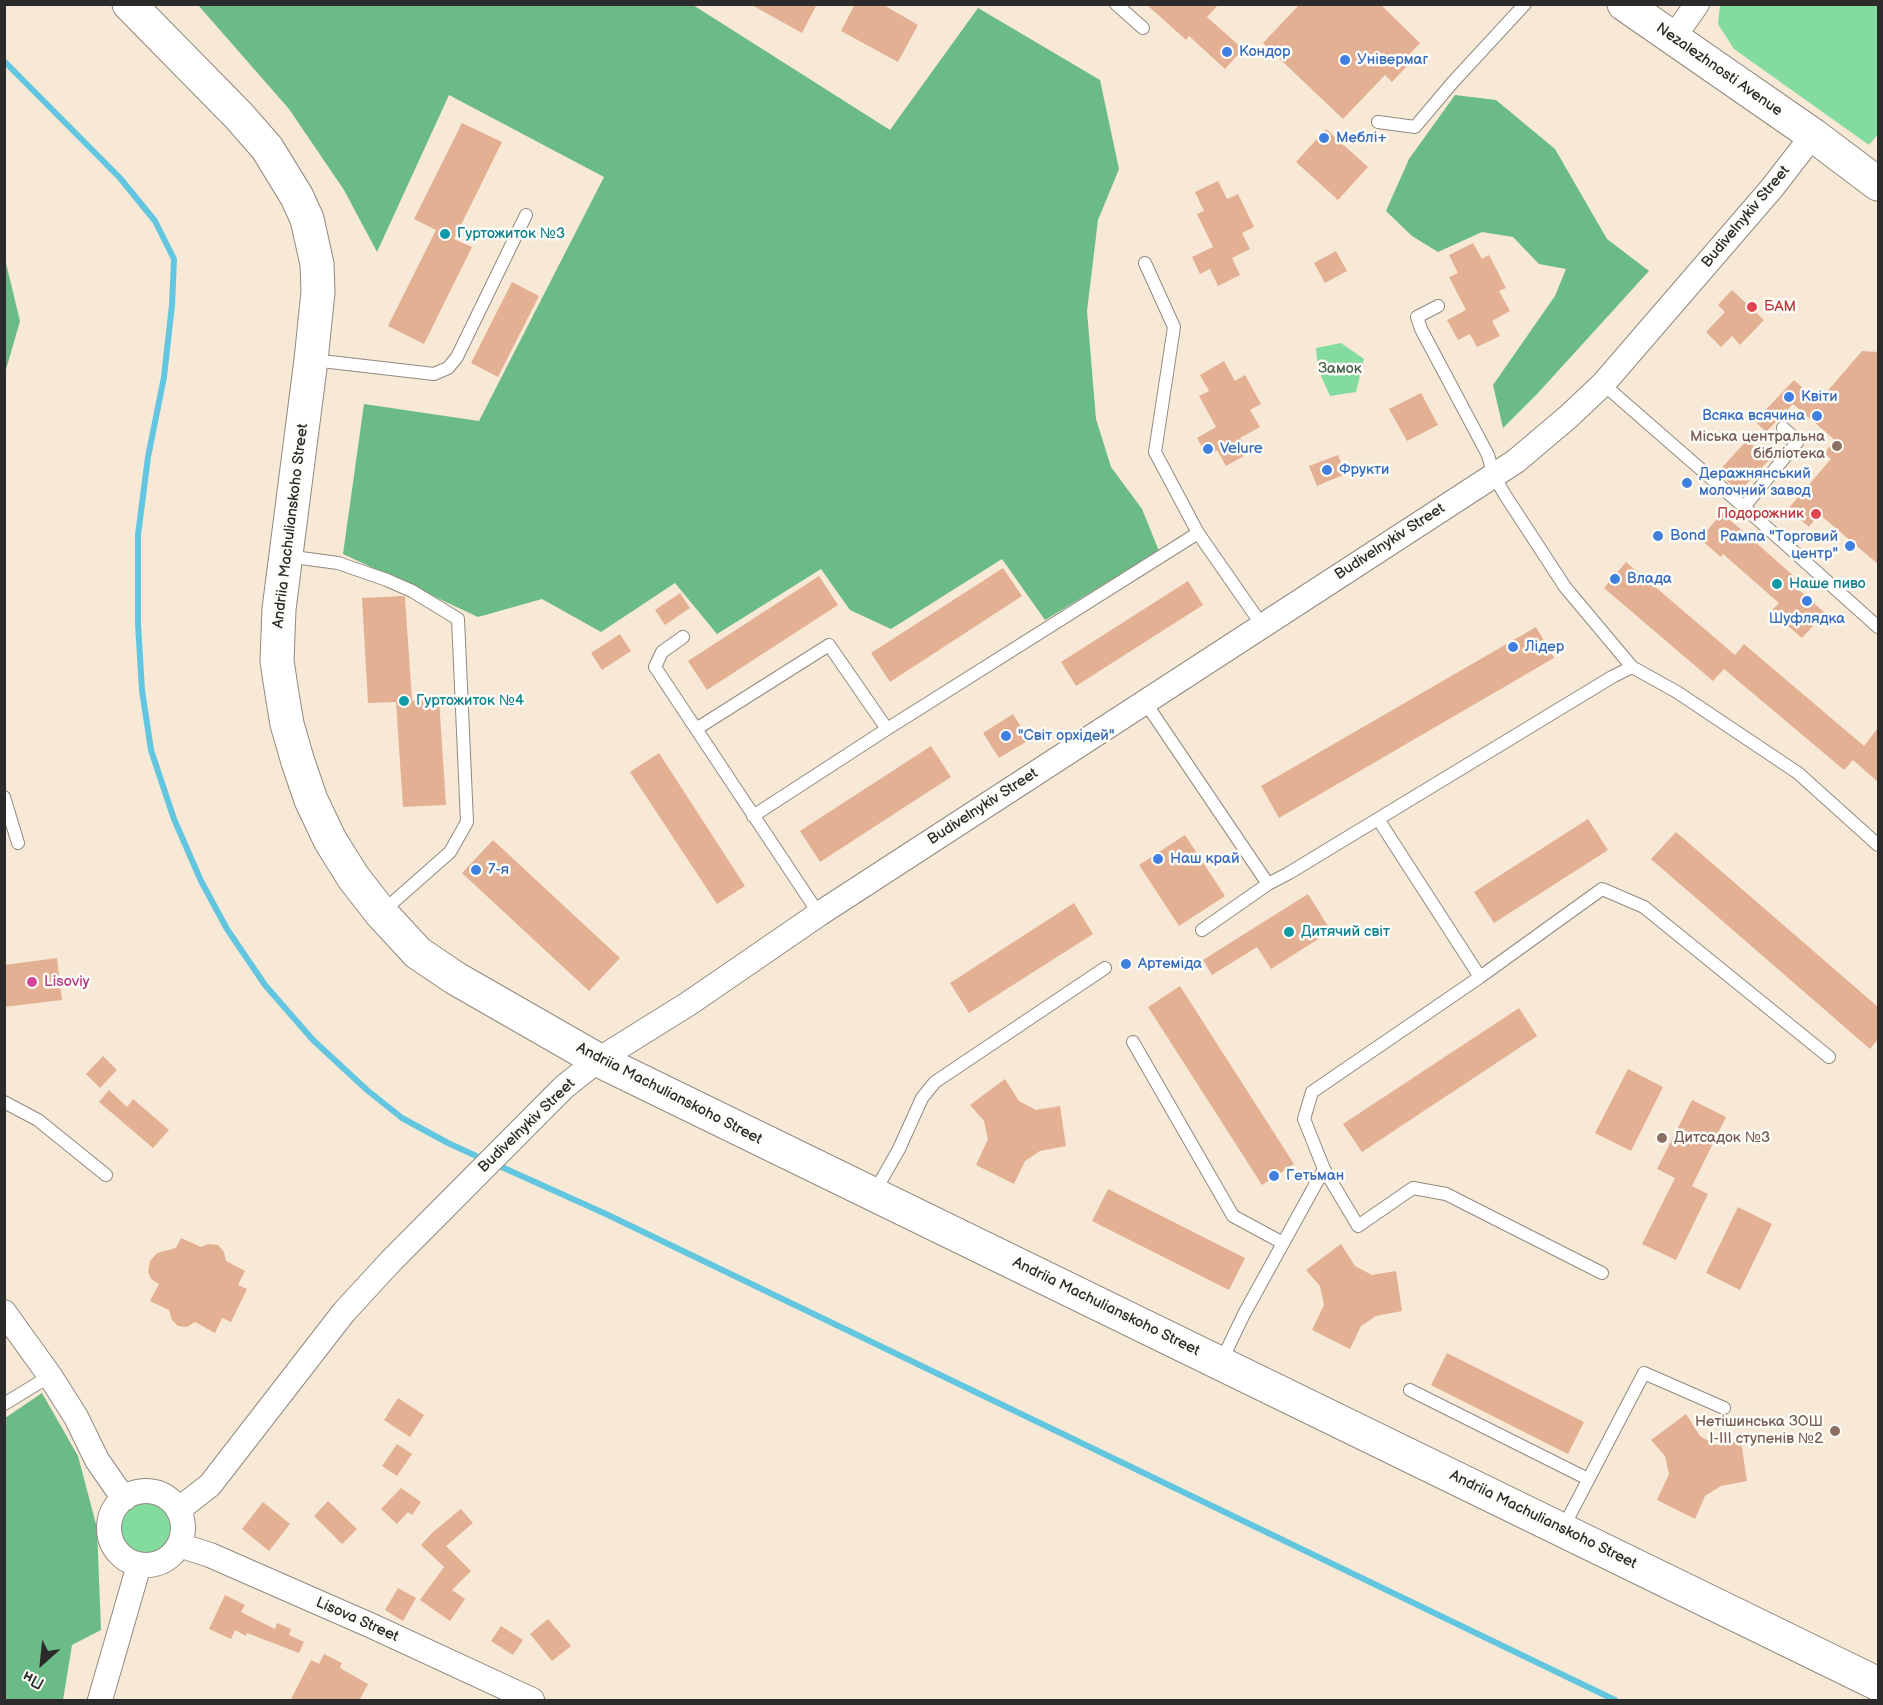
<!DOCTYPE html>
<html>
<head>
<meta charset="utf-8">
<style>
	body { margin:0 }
	#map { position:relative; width:1883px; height:1705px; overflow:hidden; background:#f7e9d5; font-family:"Balsamiq Sans",sans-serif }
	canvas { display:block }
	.frame { position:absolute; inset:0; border:6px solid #2b2b2b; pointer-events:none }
	.north { position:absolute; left:12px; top:1633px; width:60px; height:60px; -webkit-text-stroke:4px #fdfcf7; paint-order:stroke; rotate:207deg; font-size:16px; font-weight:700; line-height:24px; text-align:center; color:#2b2b2b }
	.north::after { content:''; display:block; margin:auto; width:21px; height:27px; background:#2b2b2b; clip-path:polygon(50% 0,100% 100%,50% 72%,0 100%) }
</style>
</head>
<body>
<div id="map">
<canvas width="1883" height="1705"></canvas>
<div class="frame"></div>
<div class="north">Пн</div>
</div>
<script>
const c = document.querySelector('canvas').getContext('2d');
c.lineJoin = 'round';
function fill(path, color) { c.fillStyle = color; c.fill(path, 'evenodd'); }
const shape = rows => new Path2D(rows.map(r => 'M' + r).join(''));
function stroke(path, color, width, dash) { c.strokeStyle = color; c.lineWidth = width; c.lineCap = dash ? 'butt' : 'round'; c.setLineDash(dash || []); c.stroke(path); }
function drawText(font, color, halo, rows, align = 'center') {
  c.font = font + ' "Balsamiq Sans",sans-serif'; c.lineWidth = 5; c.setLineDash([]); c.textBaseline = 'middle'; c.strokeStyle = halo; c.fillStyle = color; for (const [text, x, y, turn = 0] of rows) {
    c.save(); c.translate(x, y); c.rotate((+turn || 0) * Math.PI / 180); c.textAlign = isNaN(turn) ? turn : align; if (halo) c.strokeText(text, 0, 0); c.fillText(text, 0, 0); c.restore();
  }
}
fill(shape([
	[1720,5,1878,5,1878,134,1869,145,1734,49,1718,24],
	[1341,343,1364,359,1356,392,1330,396,1318,369,1316,348],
	'120 1528a26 26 0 1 1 52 0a26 26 0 1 1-52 0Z'
]), '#84db9f');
fill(shape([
	[198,5,693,5,890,130,978,8,1100,80,1119,169,1098,220,1087,311,1096,419,1111,467,1142,509,1159,551,1045,620,1002,559,891,629,850,610,821,569,717,634,675,583,601,632,542,599,478,617,343,554,364,404,479,421,604,177,449,95,377,252,344,190,289,109],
	[1455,95,1496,100,1555,149,1607,239,1649,271,1538,393,1503,428,1493,385,1555,296,1566,269,1539,264,1513,237,1482,232,1438,252,1412,236,1386,211,1409,159],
	[5,259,20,321,5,373],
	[42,1393,78,1456,97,1528,101,1630,72,1645,63,1700,5,1700,5,1418]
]), '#6bbb86');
stroke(shape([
	[4,61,120,178,155,221,174,259,172,305,164,377,148,457,138,535,138,624,142,690,151,750,174,819,201,881,227,929,265,985,313,1040,367,1090,402,1118,448,1143,485,1160],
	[495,1164,606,1214,1615,1700]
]), '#62c6e0', 6);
fill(shape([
	[750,4,817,4,802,33],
	[855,4,882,4,918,25,898,62,841,31],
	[1146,4,1219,4,1207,17,1243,49,1225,69,1189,36,1186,40],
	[1300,4,1380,4,1420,43,1406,58,1411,62,1392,82,1385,75,1343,119,1263,43],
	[462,123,502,142,454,239,472,247,424,344,388,326,436,230,414,219],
	[1326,129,1368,167,1338,200,1296,162],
	[1218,181,1227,199,1238,194,1254,227,1242,233,1250,249,1232,258,1240,275,1218,286,1210,269,1200,274,1192,257,1213,247,1197,214,1204,211,1195,192],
	[1473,243,1482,259,1489,255,1506,288,1499,291,1510,311,1492,321,1500,336,1477,347,1470,334,1458,340,1447,320,1466,310,1449,277,1458,273,1449,255],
	[1336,251,1347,271,1325,283,1314,263],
	[512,282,539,296,498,377,471,363],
	[1732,290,1764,320,1740,345,1732,336,1721,347,1706,332,1725,312,1718,305],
	[1862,351,1878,352,1878,564,1819,514,1809,527,1788,509,1831,459,1824,453,1835,440,1793,404,1766,432,1755,421,1794,380,1818,402],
	[1224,361,1235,381,1245,375,1261,404,1250,410,1260,427,1240,438,1249,453,1226,466,1217,450,1207,456,1197,438,1216,427,1199,396,1209,391,1200,375],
	[1421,393,1438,425,1407,441,1389,409],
	[1747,440,1769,460,1739,492,1718,472],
	[1338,455,1345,474,1317,486,1309,466],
	[1722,513,1803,584,1798,589,1825,613,1802,638,1787,625,1785,628,1769,613,1779,603,1723,554,1721,557,1700,539],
	[1626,562,1735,655,1744,644,1864,746,1878,728,1878,782,1853,760,1844,770,1724,669,1713,681,1604,588],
	[1003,568,1022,596,890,682,871,653],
	[819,576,838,605,707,690,688,661],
	[1188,581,1203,605,1076,686,1061,662],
	[680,593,690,608,665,625,655,610],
	[402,596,405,597,412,701,439,699,446,805,403,807,396,702,368,703,362,598],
	[1536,627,1554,658,1279,818,1261,786],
	[620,634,631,651,602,670,591,653],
	[1013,714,1029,740,999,758,983,733],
	[931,746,951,777,820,862,800,831],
	[659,753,745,886,717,904,630,772],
	[1588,819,1608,850,1494,923,1474,892],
	[1676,832,1878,1007,1878,1039,1870,1049,1651,859],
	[1185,835,1225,896,1179,926,1139,865],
	[493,840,620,958,589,991,462,873],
	[1308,894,1331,931,1271,969,1257,947,1212,975,1203,960],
	[1074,903,1093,934,969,1013,950,983],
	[57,958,62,1000,4,1007,4,965],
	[1180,986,1294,1164,1262,1185,1148,1007],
	[1519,1008,1537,1036,1362,1152,1343,1124],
	[103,1056,117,1070,100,1088,86,1074],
	[1628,1069,1663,1087,1631,1151,1595,1133],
	[1005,1079,1019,1101,1036,1110,1060,1106,1066,1146,1040,1151,1025,1161,1014,1184,976,1165,988,1139,984,1121,970,1105],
	[109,1090,127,1107,133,1099,169,1130,153,1148,99,1102],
	[1692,1100,1726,1117,1692,1186,1708,1194,1676,1260,1642,1244,1675,1178,1657,1169],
	[1108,1189,1245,1258,1229,1290,1092,1221],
	[1738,1207,1772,1224,1740,1290,1706,1273],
	[181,1238,201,1247,208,1244,218,1245,224,1252,226,1261,245,1271,238,1285,247,1289,231,1322,222,1318,215,1333,195,1322,187,1327,178,1326,172,1320,169,1310,150,1301,159,1284,151,1279,148,1272,150,1261,157,1253,176,1248],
	[1341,1244,1355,1266,1372,1275,1396,1271,1402,1311,1376,1316,1361,1326,1350,1349,1312,1330,1324,1305,1320,1286,1306,1270],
	[1447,1353,1584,1422,1568,1454,1431,1385],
	[398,1398,424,1415,410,1437,384,1420],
	[1686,1414,1700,1436,1716,1445,1741,1441,1747,1481,1721,1486,1705,1496,1695,1519,1657,1500,1669,1474,1665,1456,1651,1440],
	[397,1444,412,1454,397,1476,382,1466],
	[401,1488,421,1502,412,1515,408,1512,397,1524,381,1509],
	[328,1501,357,1529,342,1544,314,1516],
	[263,1502,290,1524,269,1551,242,1529],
	[461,1509,473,1523,446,1546,471,1571,452,1590,465,1599,450,1621,420,1600,444,1567,421,1545,433,1532],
	[398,1588,416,1598,403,1621,385,1610],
	[225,1595,245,1605,241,1612,275,1629,277,1623,291,1629,289,1635,304,1642,299,1653,247,1633,246,1636,235,1630,231,1639,209,1629],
	[548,1619,571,1646,552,1661,530,1634],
	[501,1626,523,1640,513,1655,491,1641],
	[324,1654,342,1663,340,1668,368,1684,359,1701,290,1701,311,1660,319,1664]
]), '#e4b093');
const lane = shape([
	[1116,4,1143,28],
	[1378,122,1415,127,1453,82,1525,4],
	[1145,263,1174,327,1155,452,1198,533,1262,625],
	[1438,306,1417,317,1421,329,1488,455,1494,476,1505,495,1565,587,1632,667,1677,692,1798,773,1878,845],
	[313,360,434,374,448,368,457,357,526,215],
	[1603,384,1744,507,1878,627],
	[1744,507,1798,441,1783,428],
	[286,556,338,563,387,580,412,591,458,619,467,822,450,852,382,912],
	[683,637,662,652,655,667,819,914],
	[1145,702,1268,884,1289,873,1612,677,1632,667],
	[696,729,829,645,887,729],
	[4,797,18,843],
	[753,816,887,729,1198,533],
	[1378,819,1480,977],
	[1202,930,1268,884],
	[1133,1042,1233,1216,1283,1243],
	[4,1102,38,1120,106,1175],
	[1324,1169,1304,1119,1312,1092,1480,977,1602,889,1644,907,1829,1057],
	[874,1193,899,1149,922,1098,935,1082,1105,968],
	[1221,1362,1244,1314,1324,1169,1358,1226,1413,1188,1446,1194,1602,1273],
	[1410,1390,1588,1479],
	[4,1404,50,1376],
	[1563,1528,1644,1373,1724,1408]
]);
const street = shape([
	[1673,38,1697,4],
	[4,1312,50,1376,76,1417,97,1460,124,1499],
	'109 1528a37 37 0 1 1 74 0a37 37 0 1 1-74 0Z',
	[178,1510,210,1485,344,1312,391,1261,564,1087,598,1060,688,1004,819,914,1516,461,1568,417,1603,384,1772,188,1813,135],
	[179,1545,210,1555,372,1626,532,1700],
	[100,1700,139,1565]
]);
const secondary = shape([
	[129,4,239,116,267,148,297,197,307,219,317,264,318,292,311,360,279,609,277,661,282,694,287,724,298,762,311,800,330,840,353,877,381,913,418,953,455,978,598,1060,1878,1684],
	[1624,4,1813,135,1878,184]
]);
stroke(lane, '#918a80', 14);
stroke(street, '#918a80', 26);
stroke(secondary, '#918a80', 35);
stroke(lane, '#fff', 12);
stroke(street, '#fff', 24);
stroke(secondary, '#fff', 33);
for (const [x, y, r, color] of [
	[1227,52,6,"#3f7fe0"],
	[1345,60,6,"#3f7fe0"],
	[1324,138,6,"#3f7fe0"],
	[445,234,6,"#0f9aa8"],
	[1752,307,6,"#e0444e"],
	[1789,397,6,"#3f7fe0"],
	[1817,416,6,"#3f7fe0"],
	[1837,446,6,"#8d6e63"],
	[1208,449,6,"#3f7fe0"],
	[1327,470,6,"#3f7fe0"],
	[1687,483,6,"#3f7fe0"],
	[1816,514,6,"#e0444e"],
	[1658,536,6,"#3f7fe0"],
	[1850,546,6,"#3f7fe0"],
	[1615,579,6,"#3f7fe0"],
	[1777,584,6,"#0f9aa8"],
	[1807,601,6,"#3f7fe0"],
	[1513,647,6,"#3f7fe0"],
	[404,701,6,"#0f9aa8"],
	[1006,736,6,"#3f7fe0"],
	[1158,859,6,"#3f7fe0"],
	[476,870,6,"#3f7fe0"],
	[1289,932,6,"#0f9aa8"],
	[1126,964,6,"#3f7fe0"],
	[32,982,6,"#d1479c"],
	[1662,1138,6,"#8d6e63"],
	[1274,1176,6,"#3f7fe0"],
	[1835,1431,6,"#8d6e63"]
]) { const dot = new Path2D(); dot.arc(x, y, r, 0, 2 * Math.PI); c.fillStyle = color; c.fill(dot); stroke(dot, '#fdfcf7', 2); }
drawText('15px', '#366cbe', '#fdfcf7', [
	["Кондор",1239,52],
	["Універмаг",1357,60],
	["Меблі+",1336,138],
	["Квіти",1801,397],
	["Всяка всячина",1805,416,"right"],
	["Velure",1220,449],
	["Фрукти",1339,470],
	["Деражнянський",1699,474],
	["молочний завод",1699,491],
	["Bond",1670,536],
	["Рампа \"Торговий",1838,537,"right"],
	["центр\"",1838,554,"right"],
	["Влада",1627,579],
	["Шуфлядка",1807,619,"center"],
	["Лідер",1525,647],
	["\"Світ орхідей\"",1018,736],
	["Наш край",1170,859],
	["7-я",488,870],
	["Артеміда",1138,964],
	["Гетьман",1286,1176]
], 'left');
drawText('15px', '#2b2b2b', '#fdfcf7', [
	["Nezalezhnosti Avenue",1719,70,35],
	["Budivelnykiv Street",1746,217,-50],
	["Andriia Machulianskoho Street",291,526,-83],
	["Budivelnykiv Street",1390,542,-33],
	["Budivelnykiv Street",983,807,-33],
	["Andriia Machulianskoho Street",669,1094,27],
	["Budivelnykiv Street",527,1126,-44],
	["Andriia Machulianskoho Street",1106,1307,26],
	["Andriia Machulianskoho Street",1543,1520,26],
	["Lisova Street",357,1620,24]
]);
drawText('15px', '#0d838f', '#fdfcf7', [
	["Гуртожиток №3",457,234],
	["Наше пиво",1789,584],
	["Гуртожиток №4",416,701],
	["Дитячий світ",1301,932]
], 'left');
drawText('15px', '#be3a42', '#fdfcf7', [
	["БАМ",1764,307],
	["Подорожник",1804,514,"right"]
], 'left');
drawText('15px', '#46604e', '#fdfcf7', [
	["Замок",1340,369]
]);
drawText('15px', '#785e54', '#fdfcf7', [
	["Міська центральна",1825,437],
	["бібліотека",1825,454],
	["Дитсадок №3",1674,1138,"left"],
	["Нетішинська ЗОШ",1823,1422],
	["І-ІІІ ступенів №2",1823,1439]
], 'right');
drawText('15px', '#b23c85', '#fdfcf7', [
	["Lisoviy",44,982]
], 'left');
</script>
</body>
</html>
